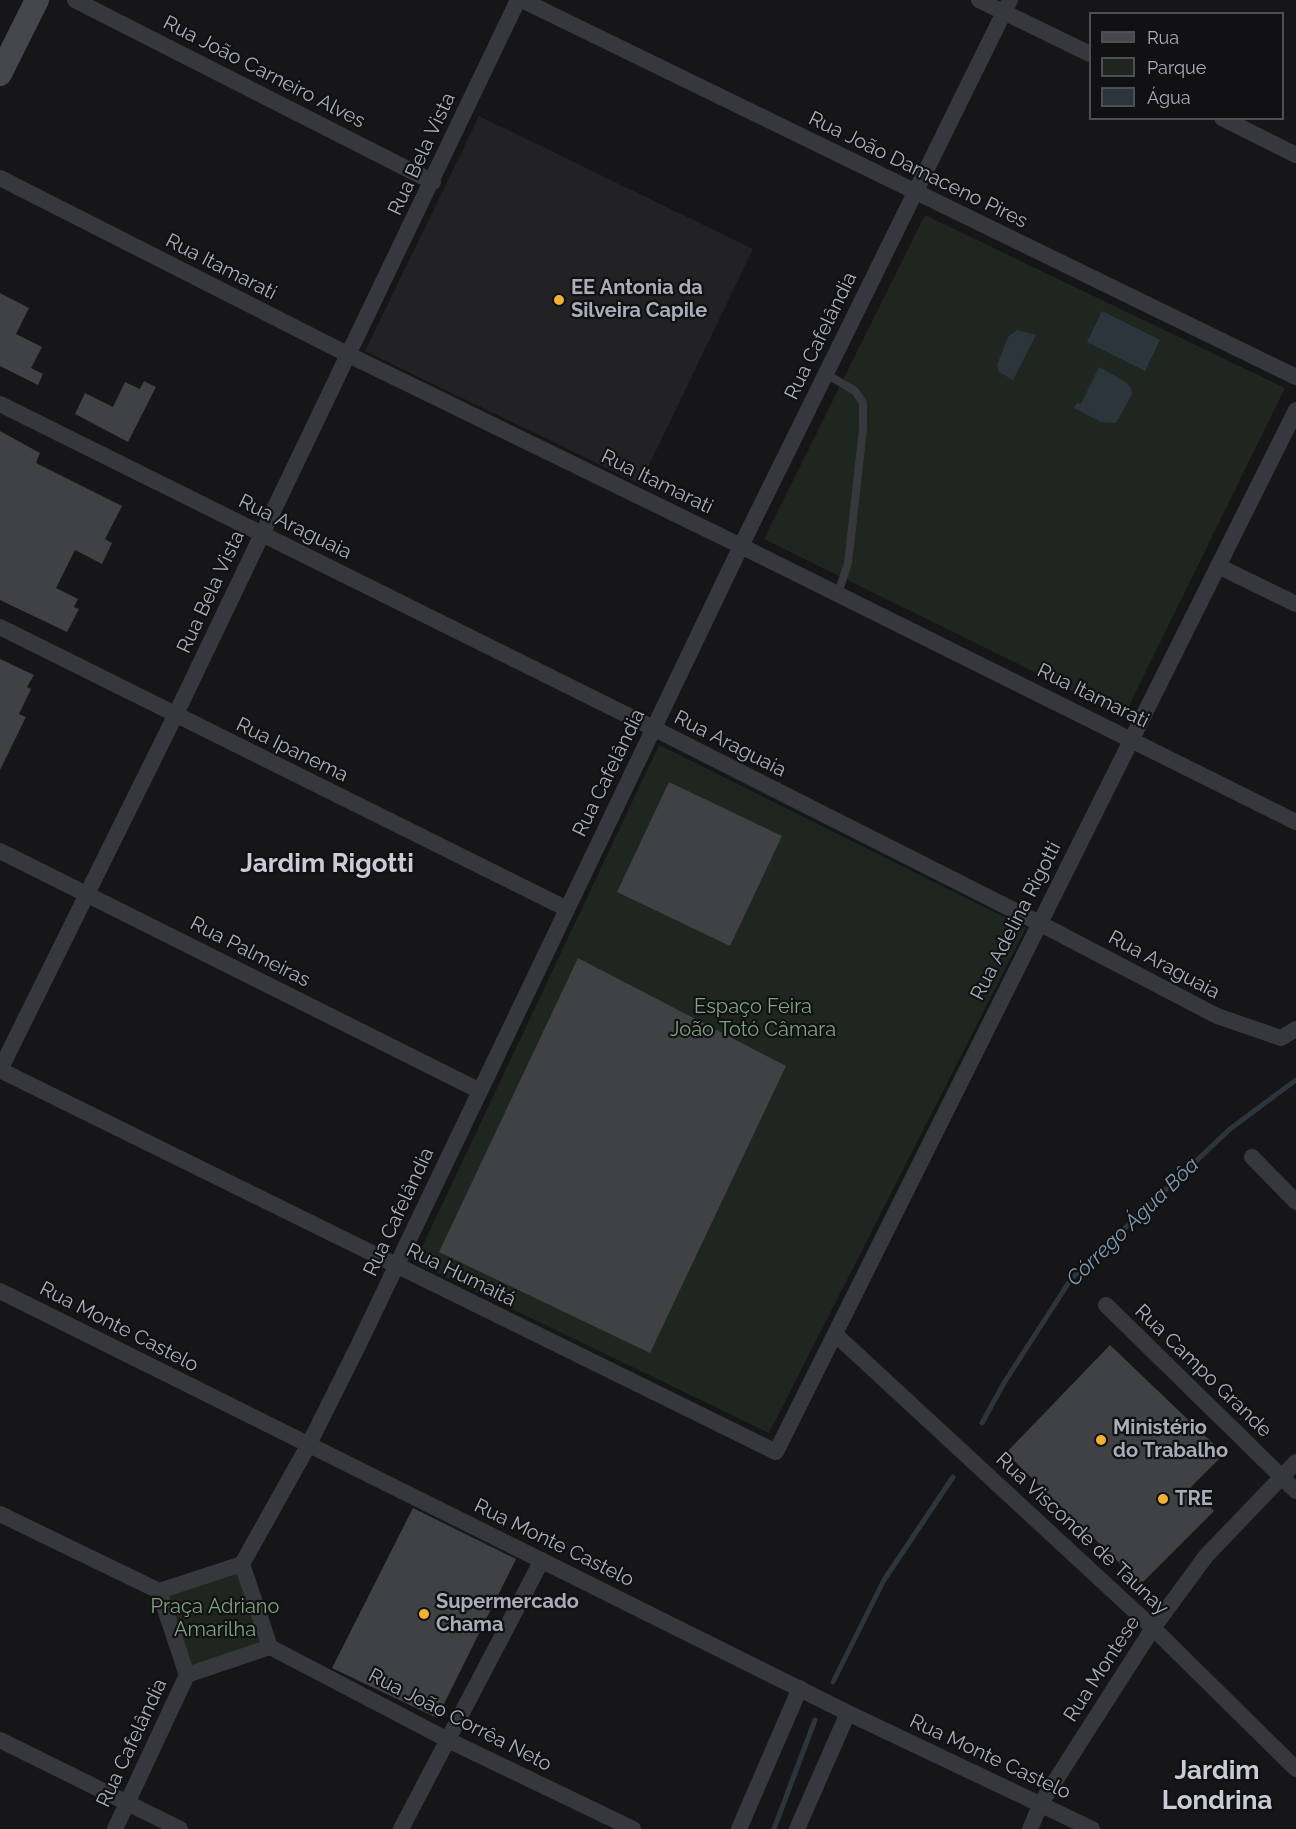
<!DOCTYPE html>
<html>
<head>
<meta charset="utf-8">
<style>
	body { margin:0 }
	#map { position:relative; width:1296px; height:1829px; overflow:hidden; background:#161618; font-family:Raleway,sans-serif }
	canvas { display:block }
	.legend { position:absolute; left:1089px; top:12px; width:195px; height:108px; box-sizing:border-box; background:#111113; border:2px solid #4d4f55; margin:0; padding:8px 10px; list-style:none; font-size:18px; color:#a8adb8 }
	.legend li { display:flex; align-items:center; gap:12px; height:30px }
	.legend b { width:30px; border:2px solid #4d4f55 }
</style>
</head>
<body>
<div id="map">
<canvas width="1296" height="1829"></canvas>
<ul class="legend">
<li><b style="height:8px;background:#45474d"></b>Rua</li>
<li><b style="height:16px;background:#1e261f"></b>Parque</li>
<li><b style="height:16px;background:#2c353c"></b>Água</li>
</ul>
</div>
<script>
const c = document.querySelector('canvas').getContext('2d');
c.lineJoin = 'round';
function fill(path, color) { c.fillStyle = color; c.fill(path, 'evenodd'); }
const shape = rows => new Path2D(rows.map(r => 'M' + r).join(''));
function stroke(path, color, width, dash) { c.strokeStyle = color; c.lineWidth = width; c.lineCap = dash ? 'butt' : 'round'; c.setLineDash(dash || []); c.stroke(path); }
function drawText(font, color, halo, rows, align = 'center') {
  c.font = font + ' Raleway,sans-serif'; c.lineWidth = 4.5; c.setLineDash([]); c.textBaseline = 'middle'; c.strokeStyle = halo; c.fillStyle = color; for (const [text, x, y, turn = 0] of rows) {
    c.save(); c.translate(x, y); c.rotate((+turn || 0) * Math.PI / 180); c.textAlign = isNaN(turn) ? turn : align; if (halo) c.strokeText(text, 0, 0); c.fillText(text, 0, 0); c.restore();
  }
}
fill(shape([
	[479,116,753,249,640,484,365,351]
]), '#222225');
fill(shape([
	[925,215,1285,388,1124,716,764,539],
	[659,745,1026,928,769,1433,415,1262],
	[241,1569,266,1643,190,1669,165,1594]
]), '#1e261f');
fill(shape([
	[1102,311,1160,340,1145,371,1087,342],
	[1017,330,1036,335,1013,380,999,372,997,365,1008,337],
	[1099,367,1126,382,1131,388,1132,394,1116,423,1101,422,1074,408,1077,403,1081,404]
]), '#2c353c');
stroke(shape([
	[982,1423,1004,1383,1071,1279,1230,1129,1296,1080],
	[833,1682,884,1580,953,1477],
	[774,1829,815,1720]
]), '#2c353c', 5);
fill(shape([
	[0,293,29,308,16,334,42,347,31,368,43,374,38,385,0,366],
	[144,381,156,387,128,442,75,414,85,393,113,407,125,382,140,389],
	[0,431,40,453,36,463,122,506,105,539,112,543,102,564,75,550,56,588,78,599,74,607,79,609,67,632,0,600],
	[0,659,34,675,27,687,31,689,19,714,26,717,0,770],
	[669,782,782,836,730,946,617,892],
	[578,958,786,1066,650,1353,439,1252],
	[1110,1345,1224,1454,1191,1487,1214,1511,1141,1584,1006,1453],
	[413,1508,516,1559,437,1718,332,1668]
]), '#404145');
stroke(shape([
	[826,374,855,391,863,403,863,429,848,563,838,594]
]), '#37383d', 8);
stroke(shape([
	[75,0,433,182],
	[522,0,1296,377],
	[979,0,1090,54],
	[1222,118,1296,155],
	[0,178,349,355,741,546,1296,822],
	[0,404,653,728,1039,923,1217,1016,1281,1038,1296,1029],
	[1218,566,1296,604],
	[0,627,567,909],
	[0,851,480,1091],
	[0,1070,776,1452,1296,410],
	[0,1070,175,716,518,0],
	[1252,1157,1296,1202],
	[0,1291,848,1713,1092,1829],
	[1106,1305,1296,1491],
	[835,1334,1153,1628,1296,1769],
	[0,1514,159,1591],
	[242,1564,308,1446,358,1346,741,546,1010,0],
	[242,1564,270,1647,187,1675,159,1591,242,1564],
	[270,1647,448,1740,633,1829],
	[0,1740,180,1829],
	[115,1829,187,1675],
	[401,1829,542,1560],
	[739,1829,800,1688],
	[797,1829,848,1713],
	[1030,1829,1041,1803,1153,1628,1206,1556,1296,1462]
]), '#37383d', 16);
stroke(shape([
	[0,74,37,0]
]), '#45474d', 24);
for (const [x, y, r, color] of [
	[559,300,6,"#f2b134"],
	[1101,1440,6,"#f2b134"],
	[1163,1499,6,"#f2b134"],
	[424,1614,6,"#f2b134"]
]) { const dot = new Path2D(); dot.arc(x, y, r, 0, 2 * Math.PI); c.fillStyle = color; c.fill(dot); stroke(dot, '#111113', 2); }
drawText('20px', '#a8adb8', '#111113', [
	["Rua João Carneiro Alves",264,72,27],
	["Rua Bela Vista",422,154,-65],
	["Rua João Damaceno Pires",918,170,26],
	["Rua Itamarati",221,267,27],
	["Rua Cafelândia",821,336,-64],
	["Rua Itamarati",657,482,26],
	["Rua Araguaia",295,527,26],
	["Rua Bela Vista",211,592,-65],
	["Rua Itamarati",1093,696,26],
	["Rua Araguaia",730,744,27],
	["Rua Ipanema",292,750,26],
	["Rua Cafelândia",609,773,-64],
	["Rua Adelina Rigotti",1016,921,-63],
	["Rua Palmeiras",250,952,27],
	["Rua Araguaia",1164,965,28],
	["Rua Cafelândia",399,1212,-65],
	["Rua Humaitá",461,1275,26],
	["Rua Monte Castelo",119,1327,27],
	["Rua Campo Grande",1203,1371,44],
	["Rua Visconde de Taunay",1082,1534,43],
	["Rua Monte Castelo",554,1543,26],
	["Rua Montese",1102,1669,-57],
	["Rua João Corrêa Neto",460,1720,27],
	["Rua Cafelândia",132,1743,-65],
	["Rua Monte Castelo",990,1757,25]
]);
drawText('bold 20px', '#a8adb8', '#111113', [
	["EE Antonia da",571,288],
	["Silveira Capile",571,311],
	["Ministério",1113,1428],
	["do Trabalho",1113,1451],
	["TRE",1175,1499],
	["Supermercado",436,1602],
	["Chama",436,1625]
], 'left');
drawText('20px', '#7fa381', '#111113', [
	["Espaço Feira",753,1007],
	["João Totó Câmara",753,1030],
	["Praça Adriano",215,1607],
	["Amarilha",215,1630]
]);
drawText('italic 21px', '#7f9bb3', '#111113', [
	["Córrego Água Bôa",1133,1222,-44]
]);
drawText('bold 26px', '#c9ccd4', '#111113', [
	["Jardim Rigotti",327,864],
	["Jardim",1217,1771],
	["Londrina",1217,1801]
]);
</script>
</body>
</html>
